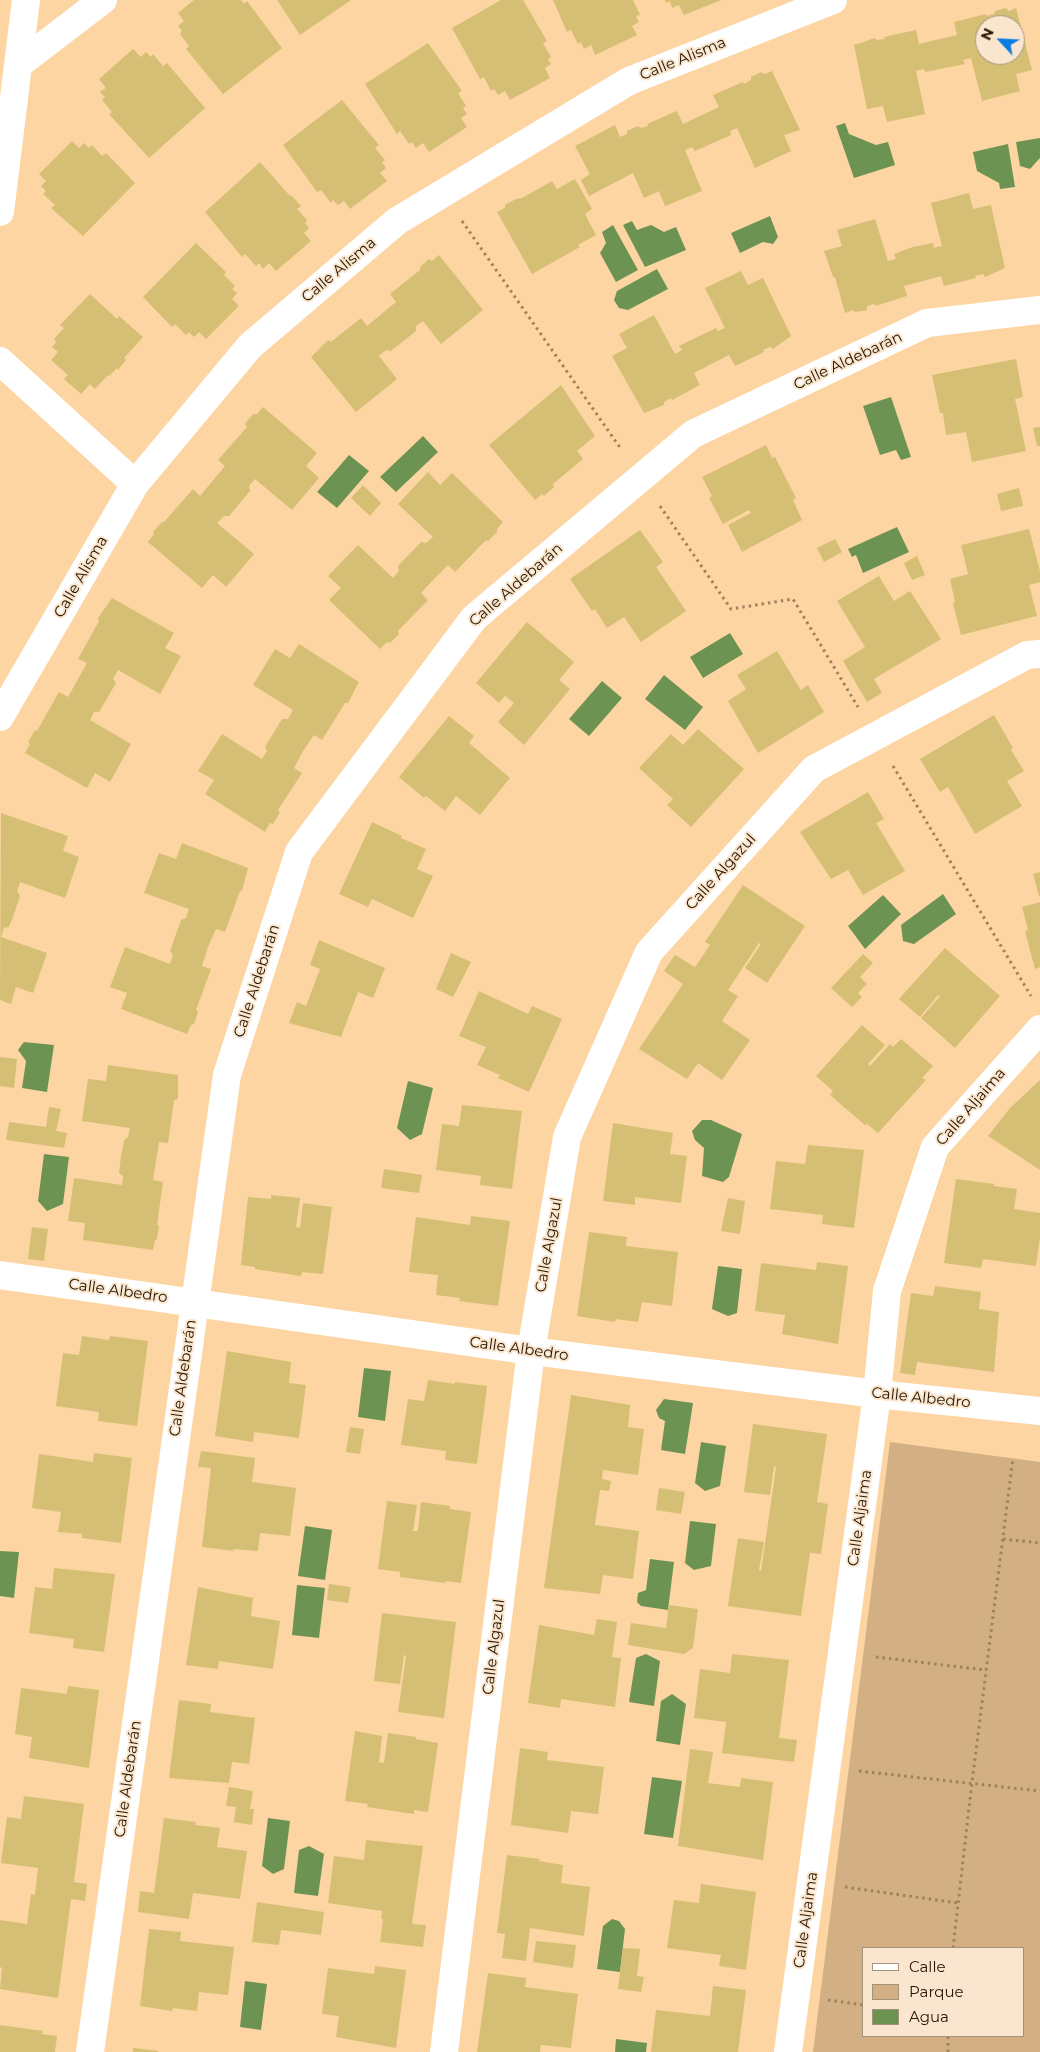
<!DOCTYPE html>
<html>
<head>
<meta charset="utf-8">
<style>
	body { margin:0 }
	#map { position:relative; width:1040px; height:2052px; overflow:hidden; background:#fdd5a3; font-family:Montserrat,sans-serif }
	canvas { display:block }
	.legend { position:absolute; left:862px; top:1947px; width:162px; height:90px; box-sizing:border-box; background:#fae6ce; border:1px solid #a5927c; margin:0; padding:6px 9px; list-style:none; font-size:15px; color:#261400 }
	.legend li { display:flex; align-items:center; gap:10px; height:25px }
	.legend b { width:25px; border:1px solid #a5927c }
	.north { position:absolute; left:975px; top:15px; width:50px; height:50px; box-sizing:border-box; background:#fae6ce; border:1px solid #a5927c; border-radius:50%; rotate:295deg; font-size:14px; font-weight:700; line-height:20px; text-align:center; color:#261400 }
	.north::after { content:''; display:block; margin:auto; width:18px; height:22px; background:#0a7be2; clip-path:polygon(50% 0,100% 100%,50% 72%,0 100%) }
</style>
</head>
<body>
<div id="map">
<canvas width="1040" height="2052"></canvas>
<ul class="legend">
<li><b style="height:6px;background:#fff"></b>Calle</li>
<li><b style="height:14px;background:#d2b084"></b>Parque</li>
<li><b style="height:14px;background:#6d9353"></b>Agua</li>
</ul>
<div class="north">N</div>
</div>
<script>
const c = document.querySelector('canvas').getContext('2d');
c.lineJoin = 'round';
function fill(path, color) { c.fillStyle = color; c.fill(path, 'evenodd'); }
const shape = rows => new Path2D(rows.map(r => 'M' + r).join(''));
function stroke(path, color, width, dash) { c.strokeStyle = color; c.lineWidth = width; c.lineCap = dash ? 'butt' : 'round'; c.setLineDash(dash || []); c.stroke(path); }
function drawText(font, color, halo, rows, align = 'center') {
  c.font = font + ' Montserrat,sans-serif'; c.lineWidth = 4; c.setLineDash([]); c.textBaseline = 'middle'; c.strokeStyle = halo; c.fillStyle = color; for (const [text, x, y, turn = 0] of rows) {
    c.save(); c.translate(x, y); c.rotate((+turn || 0) * Math.PI / 180); c.textAlign = isNaN(turn) ? turn : align; if (halo) c.strokeText(text, 0, 0); c.fillText(text, 0, 0); c.restore();
  }
}
fill(shape([
	[890,1442,1040,1462,1040,2052,813,2052],
	[864,1948,1024,1948,1024,2036,864,2036]
]), '#d2b084');
fill(shape([
	[845,123,849,134,876,145,888,142,895,165,854,178,836,126],
	[1040,138,1040,158,1030,169,1020,166,1016,142],
	[1008,144,1015,187,1000,189,999,183,977,171,973,152],
	[770,216,778,237,773,244,763,242,740,253,731,233],
	[632,221,637,230,651,225,664,232,676,227,686,250,645,267,623,225],
	[613,225,638,270,616,282,600,253,606,243,602,232],
	[657,269,668,289,628,310,619,308,614,300,617,291],
	[891,397,911,457,901,460,896,450,880,455,863,406],
	[423,436,438,452,396,492,380,477],
	[349,455,369,471,337,508,317,492],
	[897,527,909,552,863,573,856,555,852,557,848,549],
	[730,633,743,654,703,678,690,657],
	[664,675,703,707,685,730,645,699],
	[602,681,622,698,589,736,569,719],
	[943,894,956,914,914,944,903,941,901,925],
	[883,895,901,914,865,949,848,926],
	[24,1042,54,1045,47,1092,22,1088,26,1061,18,1050],
	[408,1081,433,1088,422,1134,410,1140,397,1128],
	[702,1120,711,1120,742,1134,729,1177,723,1182,702,1176,704,1148,695,1140,692,1131],
	[44,1154,69,1157,63,1204,47,1211,38,1201],
	[718,1266,742,1269,737,1313,728,1316,712,1309],
	[364,1368,391,1371,385,1421,358,1417],
	[664,1399,693,1403,685,1454,661,1450,665,1421,659,1418,656,1410],
	[701,1442,726,1446,720,1486,705,1491,695,1483],
	[690,1521,716,1524,711,1566,694,1570,685,1563],
	[305,1526,332,1530,325,1580,298,1576],
	[0,1551,19,1552,14,1598,0,1596],
	[650,1559,674,1562,668,1610,641,1606,637,1602,638,1593,646,1590],
	[297,1585,325,1588,319,1638,292,1635],
	[646,1654,660,1661,654,1706,629,1702,636,1658],
	[672,1694,686,1704,680,1745,656,1741,661,1701],
	[652,1777,682,1781,673,1838,644,1834],
	[268,1818,290,1821,284,1869,273,1874,262,1866],
	[309,1846,324,1854,318,1896,294,1893,299,1850],
	[612,1919,619,1921,625,1929,620,1972,597,1969,603,1926],
	[245,1981,267,1984,261,2030,240,2027],
	[616,2039,647,2043,646,2052,615,2052]
]), '#6d9353');
fill(shape([
	[194,0,241,0,244,4,247,1,282,48,223,94,186,49,189,46,180,34,182,31,178,26,184,21,178,13],
	[277,0,351,0,300,35],
	[501,0,523,0,547,41,543,43,551,57,548,59,551,64,545,68,550,78,510,100,505,91,498,95,494,89,491,91,484,77,480,79,452,28],
	[553,0,633,0,640,15,636,16,639,22,632,26,637,35,595,55,591,45,584,49,581,42,578,44,571,30,567,32],
	[665,0,721,0,684,15,679,5,672,8,670,1,666,3],
	[1006,8,1009,11,1016,8,1032,70,1016,74,1020,91,982,101,971,58,963,60,965,64,925,72,924,69,916,71,925,114,887,122,883,106,867,109,854,45,875,38,877,40,885,39,884,37,916,30,919,44,957,35,954,22,986,14,986,16,994,14,995,11],
	[985,25,1015,25,1015,55,985,55],
	[428,43,462,91,458,93,466,106,463,108,467,114,461,118,467,127,429,152,423,143,416,148,412,142,409,144,400,131,397,134,365,84],
	[133,49,141,57,146,52,151,57,153,54,163,66,167,63,205,108,149,158,109,114,112,112,102,100,105,97,100,92,106,88,99,79],
	[772,71,800,130,784,135,791,151,755,168,737,128,730,131,731,135,695,151,692,147,685,150,702,191,665,206,659,191,644,198,633,173,589,196,581,180,590,174,575,146,615,125,620,137,627,134,627,131,638,126,641,128,648,126,647,124,677,111,683,124,719,107,713,95,743,82,744,84,751,80,751,77,761,72,765,74],
	[342,100,379,145,375,148,385,160,382,162,386,168,380,173,387,181,350,209,344,201,338,205,333,200,331,203,321,190,317,192,283,145],
	[72,141,79,148,84,143,89,148,92,145,102,156,106,153,135,183,83,236,51,208,55,205,43,194,46,191,41,186,46,181,39,174],
	[260,162,290,196,291,195,301,206,297,209,307,220,305,223,309,228,304,233,311,241,276,271,269,263,263,269,259,263,256,266,245,254,242,257,205,212],
	[575,179,592,209,585,214,596,235,578,245,580,247,532,274,497,212,505,208,505,205,516,199,522,198,552,181,557,189],
	[969,193,973,209,991,205,1005,268,985,277,983,274,975,276,976,278,944,286,941,276,923,281,904,286,907,296,875,306,875,304,867,306,867,310,855,312,853,310,845,313,835,277,833,277,824,251,842,246,837,230,875,219,888,261,896,259,894,254,913,247,933,243,934,248,942,246,931,203],
	[196,243,226,272,224,275,235,286,232,289,237,293,232,299,239,306,206,339,199,332,194,337,189,332,186,335,175,324,172,327,143,297],
	[439,255,483,310,441,344,423,321,416,326,416,331,391,351,386,350,379,356,397,379,356,412,311,357,328,340,331,342,361,318,367,326,396,302,390,294,420,270,420,267,429,259,432,261],
	[741,271,748,285,763,278,791,336,773,349,770,347,763,350,764,352,735,366,729,355,694,373,700,385,672,400,671,398,664,402,664,405,644,413,612,356,627,348,619,334,654,315,675,354,682,350,679,346,716,328,718,331,725,328,705,288],
	[90,294,117,319,119,316,143,337,124,358,126,360,118,370,117,368,109,376,108,375,95,389,90,384,81,394,64,379,68,375,51,360,58,352,52,347,56,342,54,339,64,328,60,325],
	[1016,359,1023,397,1015,399,1026,451,972,462,966,432,946,435,943,413,940,413,932,375],
	[561,385,595,436,577,451,583,459,553,484,554,487,544,496,542,494,535,500,489,445],
	[263,407,317,453,306,466,319,478,292,510,255,479,249,486,250,491,229,516,224,516,217,523,254,554,226,587,213,575,202,588,148,542,154,534,153,532,162,522,164,522,193,489,200,496,225,466,218,460,247,427,245,424,253,414,257,414],
	[1040,427,1040,446,1037,446,1033,428],
	[766,445,772,458,775,457,796,498,793,500,802,520,742,552,728,525,751,513,749,510,723,524,709,498,712,496,702,477],
	[428,472,440,485,452,473,503,522,497,529,497,532,488,541,486,540,455,572,448,565,434,579,421,593,428,600,398,631,399,634,390,643,387,642,380,649,329,600,341,588,328,576,358,545,393,578,399,571,398,566,421,542,426,543,433,537,398,504],
	[363,485,381,503,370,516,351,498],
	[1019,488,1023,506,1001,511,997,494],
	[1029,529,1040,571,1040,582,1029,585,1037,616,961,635,953,603,955,602,950,579,968,574,961,545],
	[640,530,663,562,656,567,686,611,641,642,624,617,607,628,595,609,592,611,570,579],
	[835,539,842,552,824,562,817,548],
	[917,556,925,575,912,580,904,563],
	[879,576,894,601,910,591,941,639,874,679,882,693,867,702,843,661,865,647,837,601],
	[112,598,174,633,165,648,181,656,160,694,118,670,113,679,116,683,99,712,94,712,90,720,131,744,110,782,95,773,87,788,25,753,30,744,28,742,35,730,37,731,59,692,68,697,87,663,78,659,99,621,98,618],
	[527,622,574,662,559,680,570,689,524,745,498,722,514,703,505,696,499,703,476,683],
	[299,644,359,682,348,703,345,703,322,740,314,735,303,751,294,768,302,773,278,810,280,812,273,824,270,823,265,832,205,794,214,780,198,771,222,734,262,759,267,751,265,747,282,719,288,719,293,710,253,685,275,649,290,658],
	[777,651,801,690,808,685,824,712,758,753,728,701,746,689,737,675],
	[994,715,1013,748,1011,750,1024,771,1007,781,1022,806,975,834,948,787,940,792,920,759],
	[449,716,474,736,469,743,510,778,480,815,456,796,445,811,426,796,424,798,399,777],
	[698,729,744,769,691,827,667,805,673,799,639,768,671,734,683,745],
	[868,792,884,819,876,823,905,871,863,895,848,870,831,879,800,832],
	[1,813,68,836,63,851,79,857,65,898,20,882,17,891,20,896,15,911,9,927,4,928,1,937,47,953,33,993,16,987,11,1004,0,1000],
	[372,822,402,836,401,838,426,849,417,869,433,876,413,918,372,899,368,907,339,894],
	[182,843,248,868,242,891,240,891,225,932,216,929,208,947,202,966,211,969,199,1002,196,1010,198,1012,194,1024,191,1025,187,1034,121,1009,127,993,110,987,125,947,170,964,173,955,170,951,181,920,186,918,189,909,144,893,159,853,176,859],
	[1040,872,1040,896,1039,896,1033,874],
	[743,885,805,926,767,983,745,968,761,944,759,943,728,990,738,996,722,1021,750,1040,722,1080,698,1063,687,1079,639,1049,683,984,664,971,675,955,695,967,710,945,705,942],
	[1040,902,1040,967,1035,969,1025,931,1028,930,1022,907],
	[319,940,385,968,373,998,358,992,341,1037,289,1023,297,1002,306,1006,320,969,310,965],
	[945,948,1000,996,955,1048,921,1018,940,996,938,995,920,1017,899,999],
	[451,953,471,962,453,997,436,989],
	[863,954,873,963,860,977,867,984,858,993,862,997,852,1007,831,988],
	[479,991,528,1014,532,1006,562,1019,529,1092,498,1078,500,1075,477,1065,486,1047,459,1036],
	[862,1025,885,1045,868,1064,870,1066,890,1044,893,1047,901,1039,933,1066,922,1078,926,1080,878,1133,867,1124,865,1125,830,1095,833,1091,816,1076],
	[0,1057,17,1059,14,1088,0,1086],
	[108,1065,178,1075,178,1099,174,1100,168,1143,159,1142,153,1180,163,1182,157,1225,159,1226,157,1239,155,1240,153,1250,83,1240,85,1223,68,1221,74,1178,122,1185,123,1176,119,1173,121,1156,124,1140,128,1137,130,1128,82,1121,88,1079,106,1081],
	[1040,1080,1040,1170,988,1136,1010,1108],
	[462,1105,522,1111,512,1189,480,1185,481,1176,436,1170,442,1124,459,1126],
	[49,1107,61,1109,56,1131,67,1133,64,1148,6,1140,9,1122,46,1127],
	[613,1123,673,1133,670,1154,687,1156,681,1203,635,1197,635,1205,603,1201],
	[808,1145,864,1150,854,1228,822,1224,823,1215,770,1209,776,1161,805,1164],
	[384,1169,422,1175,419,1193,381,1188],
	[956,1179,994,1184,994,1186,1017,1189,1014,1209,1040,1213,1040,1237,1036,1266,983,1259,981,1268,944,1263],
	[271,1195,300,1198,296,1227,300,1228,303,1203,332,1207,323,1274,302,1272,301,1276,255,1269,255,1267,241,1265,248,1197,271,1199],
	[728,1198,745,1201,740,1234,721,1231],
	[471,1216,510,1221,498,1306,459,1301,460,1298,436,1295,438,1275,409,1272,416,1217,470,1225],
	[32,1227,48,1229,44,1261,28,1259],
	[589,1232,627,1237,626,1246,678,1252,672,1306,642,1302,638,1322,616,1319,615,1322,577,1316],
	[817,1262,848,1266,838,1344,782,1334,785,1315,755,1311,761,1263,816,1270],
	[935,1286,981,1292,979,1309,999,1312,994,1372,917,1362,915,1375,900,1373,911,1293,933,1296],
	[82,1336,109,1340,110,1336,148,1341,137,1426,98,1421,99,1412,56,1406,63,1353,79,1355],
	[227,1351,291,1362,289,1383,306,1385,299,1438,254,1432,253,1442,215,1436],
	[428,1380,455,1384,455,1382,487,1386,477,1464,445,1460,446,1451,401,1445,408,1399,424,1401],
	[571,1395,630,1405,628,1427,644,1429,638,1475,603,1470,602,1479,611,1481,609,1491,600,1490,595,1525,639,1531,633,1579,603,1575,600,1594,544,1588],
	[753,1424,827,1434,817,1502,828,1504,821,1554,810,1553,801,1616,728,1606,738,1538,764,1542,759,1570,761,1571,772,1496,776,1467,774,1466,770,1495,744,1492],
	[350,1427,364,1429,360,1454,346,1452],
	[201,1451,255,1458,252,1482,296,1488,290,1536,260,1533,258,1551,233,1549,234,1551,202,1547,211,1468,198,1467],
	[94,1453,132,1458,121,1543,82,1538,82,1534,58,1532,61,1512,32,1508,39,1454,93,1462],
	[659,1488,685,1492,681,1514,656,1510],
	[387,1501,417,1505,413,1531,418,1531,421,1502,450,1506,450,1509,471,1512,461,1583,446,1581,445,1583,400,1577,400,1572,378,1569],
	[54,1568,115,1574,104,1652,73,1648,74,1639,29,1633,35,1587,52,1589],
	[329,1584,351,1587,348,1603,327,1600],
	[198,1587,253,1598,251,1616,280,1621,273,1669,219,1661,218,1669,186,1665],
	[669,1605,698,1609,693,1648,684,1654,628,1645,631,1623,666,1628],
	[382,1613,456,1622,444,1718,398,1712,406,1656,404,1655,400,1684,374,1681],
	[597,1619,617,1622,612,1657,621,1658,615,1707,561,1699,560,1708,528,1703,539,1625,594,1635],
	[732,1654,789,1660,779,1738,797,1740,794,1762,722,1753,726,1722,694,1718,700,1669,730,1673],
	[68,1686,99,1690,89,1768,29,1758,32,1737,15,1734,21,1688,67,1694],
	[179,1700,211,1704,210,1712,255,1718,249,1764,232,1762,229,1783,169,1778],
	[355,1731,382,1736,379,1762,384,1763,388,1733,416,1737,416,1739,438,1743,428,1812,414,1810,414,1814,367,1807,368,1804,345,1801],
	[520,1748,548,1752,547,1760,604,1767,598,1814,571,1811,568,1833,511,1825],
	[690,1749,713,1752,708,1783,740,1787,741,1778,773,1782,763,1860,678,1846],
	[229,1787,253,1791,250,1809,254,1809,252,1825,234,1822,236,1807,226,1806],
	[24,1796,84,1804,74,1882,87,1884,85,1901,71,1899,58,1998,0,1989,2,1968,0,1967,0,1920,27,1924,31,1894,35,1895,38,1868,1,1863,7,1817,21,1819],
	[164,1818,196,1822,195,1825,220,1828,217,1847,247,1851,240,1899,193,1893,189,1919,138,1912,140,1891,154,1893],
	[366,1840,423,1846,412,1924,426,1925,423,1947,380,1942,383,1919,381,1919,382,1911,328,1903,334,1856,364,1860],
	[507,1855,540,1859,539,1861,563,1865,561,1883,590,1887,584,1936,530,1928,526,1961,502,1958,505,1934,497,1933],
	[701,1884,756,1892,746,1970,719,1966,721,1955,667,1948,674,1900,699,1903],
	[257,1902,324,1912,321,1935,281,1930,279,1945,252,1942],
	[149,1929,181,1932,180,1941,234,1947,228,1995,199,1992,197,2011,173,2008,172,2011,140,2006],
	[536,1941,576,1945,573,1968,533,1962],
	[623,1948,640,1949,637,1976,644,1977,641,1992,618,1989],
	[375,1966,406,1970,396,2048,336,2037,339,2016,322,2014,328,1968,374,1974],
	[488,1973,526,1978,525,1987,578,1994,571,2048,541,2045,540,2052,477,2052],
	[713,1986,746,1990,738,2052,651,2052,656,2010,710,2016],
	[0,2025,43,2031,42,2034,57,2036,55,2052,0,2052],
	[133,2048,158,2051,158,2052,133,2052]
]), '#d5bf74');
stroke(shape([
	[462,221,621,449],
	[660,506,731,609,793,599,858,707],
	[893,766,1031,996],
	[1003,1539,1040,1543],
	[876,1657,986,1670],
	[859,1771,1040,1791],
	[845,1887,958,1903],
	[953,1948,972,1782,1013,1458],
	[828,2000,864,2005],
	[948,2052,948,2036]
]), '#9f815c', 3, [2.5, 4]);
stroke(shape([
	[18,65,103,0],
	[0,212,26,0],
	[0,361,135,484],
	[0,717,135,484,250,346,397,221,629,81,833,0],
	[0,1275,531,1351,877,1394,1040,1411],
	[90,2052,227,1075,299,852,474,618,693,434,927,323,1040,310],
	[444,2052,531,1351,567,1137,649,952,814,769,1027,655,1040,654],
	[788,2052,877,1394,887,1291,935,1147,1040,1029]
]), '#fff', 28);
drawText('15px', '#261400', '#fae6ce', [
	["Calle Alisma",683,59,-22],
	["Calle Alisma",339,270,-40],
	["Calle Aldebarán",848,361,-25],
	["Calle Alisma",81,577,-60],
	["Calle Aldebarán",516,585,-41],
	["Calle Algazul",721,872,-48],
	["Calle Aldebarán",257,981,-72],
	["Calle Aljaima",971,1107,-49],
	["Calle Algazul",549,1245,-80],
	["Calle Albedro",118,1291,8],
	["Calle Albedro",519,1349,8],
	["Calle Aldebarán",183,1378,-82],
	["Calle Albedro",921,1398,6],
	["Calle Aljaima",860,1518,-82],
	["Calle Algazul",494,1647,-83],
	["Calle Aldebarán",128,1779,-82],
	["Calle Aljaima",806,1920,-82]
]);
</script>
</body>
</html>
